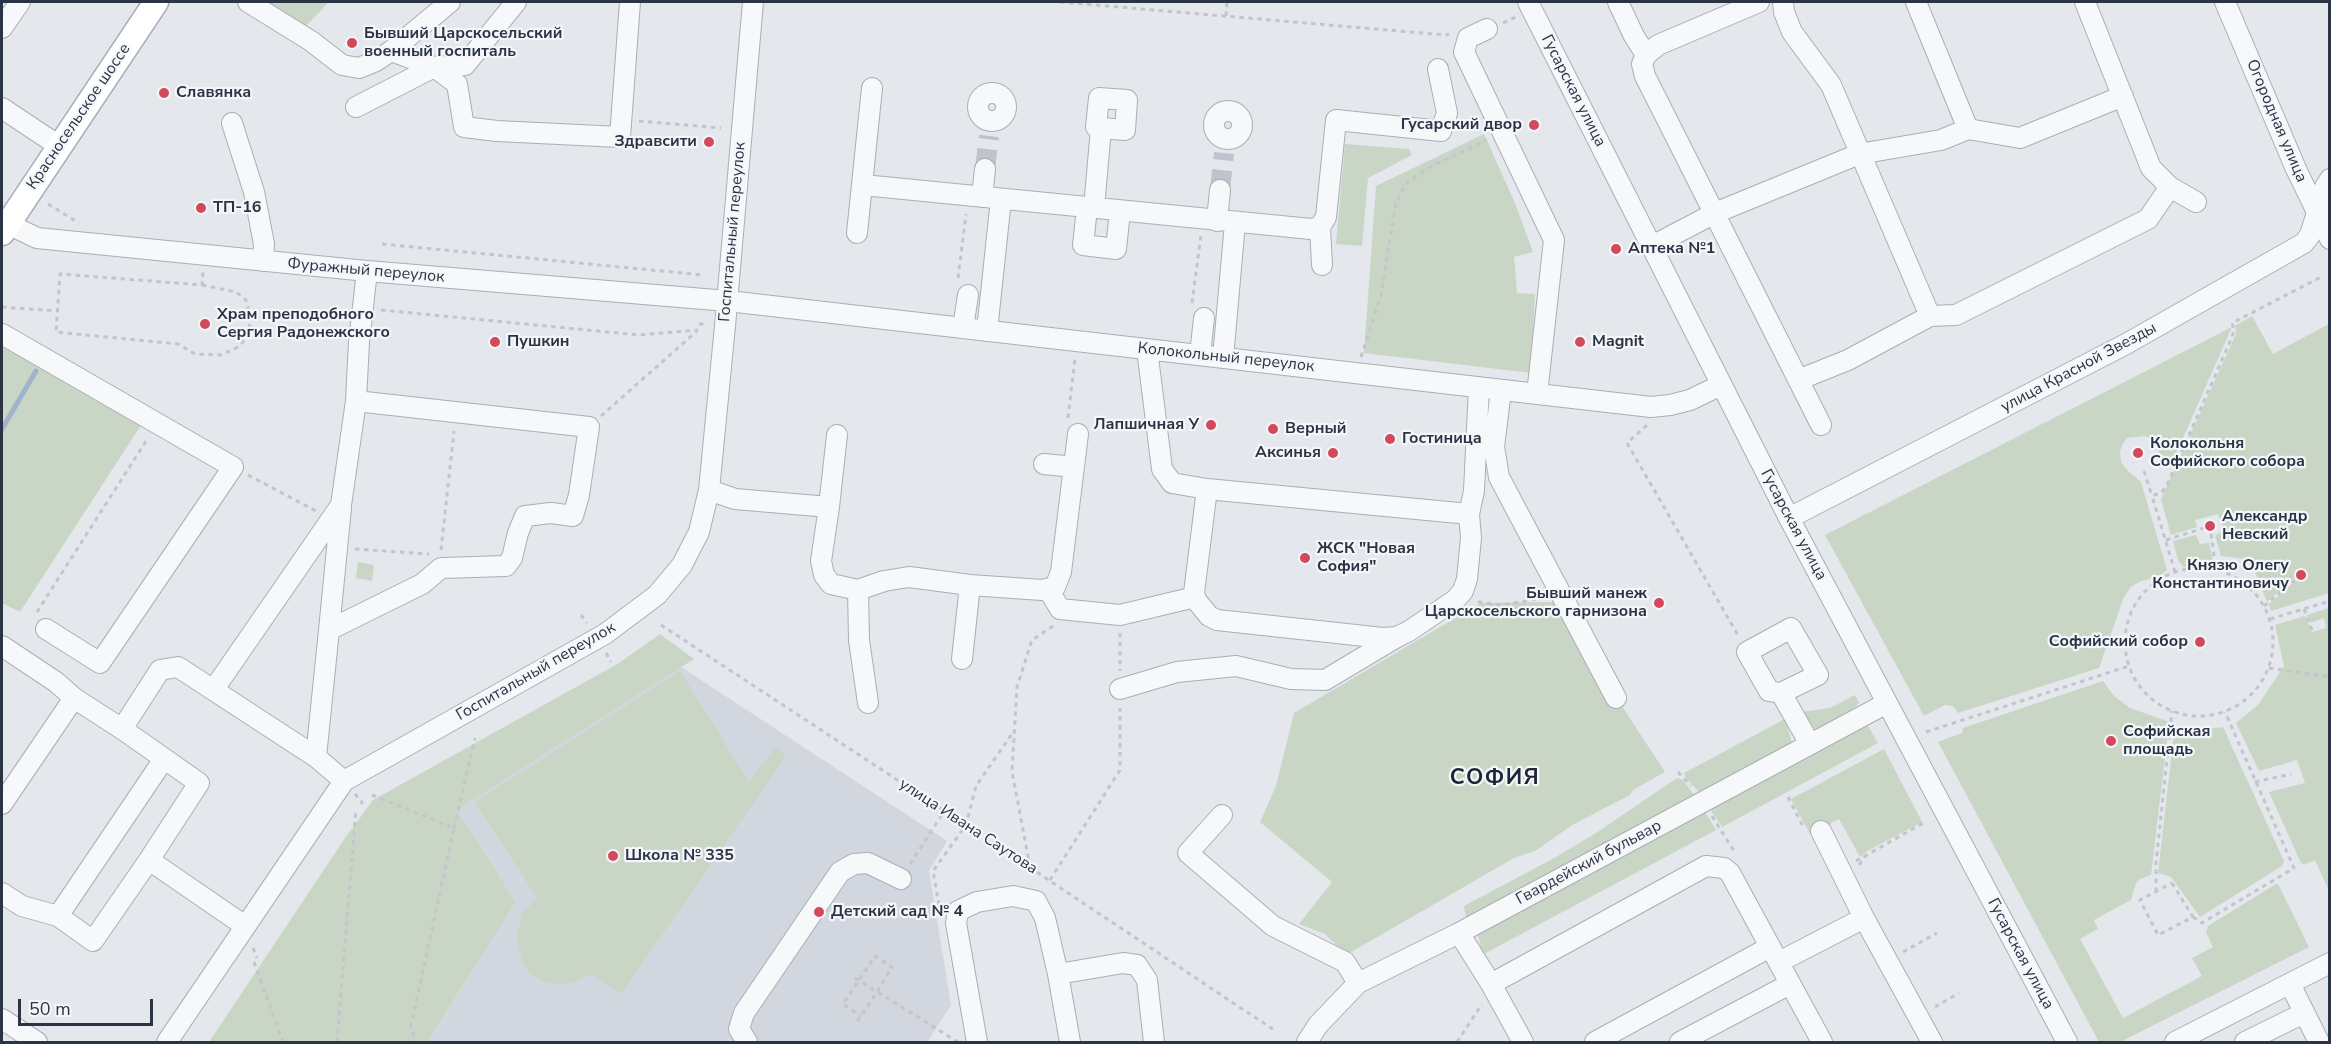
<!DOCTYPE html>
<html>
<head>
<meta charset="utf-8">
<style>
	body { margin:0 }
	#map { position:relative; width:2331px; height:1044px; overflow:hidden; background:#e4e7ec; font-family:"Nunito Sans",sans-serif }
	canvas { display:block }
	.frame { position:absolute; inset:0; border:3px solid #2b3445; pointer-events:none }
	.scale { position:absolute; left:18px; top:999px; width:135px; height:27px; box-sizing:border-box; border:3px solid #2b3445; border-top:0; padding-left:8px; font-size:18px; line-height:21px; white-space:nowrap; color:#2b3445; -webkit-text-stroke:4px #f4f6f9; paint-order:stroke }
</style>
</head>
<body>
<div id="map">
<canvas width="2331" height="1044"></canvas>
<div class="frame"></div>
<div class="scale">50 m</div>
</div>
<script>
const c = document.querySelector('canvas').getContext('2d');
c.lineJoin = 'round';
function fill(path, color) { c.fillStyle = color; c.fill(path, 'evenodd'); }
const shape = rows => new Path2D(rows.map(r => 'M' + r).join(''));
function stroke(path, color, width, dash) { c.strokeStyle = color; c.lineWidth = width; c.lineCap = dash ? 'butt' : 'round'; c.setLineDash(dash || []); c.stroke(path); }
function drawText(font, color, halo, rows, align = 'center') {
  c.font = font + ' "Nunito Sans",sans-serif'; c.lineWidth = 4.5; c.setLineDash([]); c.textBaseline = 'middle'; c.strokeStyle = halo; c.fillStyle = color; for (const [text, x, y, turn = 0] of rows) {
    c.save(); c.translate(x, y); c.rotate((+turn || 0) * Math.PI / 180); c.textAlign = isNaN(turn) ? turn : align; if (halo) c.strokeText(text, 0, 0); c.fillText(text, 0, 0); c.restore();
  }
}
fill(shape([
	[681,667,947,841,929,871,951,1005,928,1041,427,1042,516,902,457,810]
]), '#d2d6de');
fill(shape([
	[258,2,329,2,303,29],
	[1484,134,1515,203,1533,252,1514,257,1517,293,1535,294,1531,373,1364,353,1376,186],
	[1345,144,1409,149,1412,155,1368,178,1362,246,1336,244],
	[2252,316,2273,354,2329,324,2329,593,2271,611,2269,604,2294,582,2305,578,2304,571,2298,570,2297,575,2267,602,2254,570,2245,559,2221,556,2215,535,2224,531,2218,514,2195,520,2197,527,2171,535,2161,499,2236,334,2235,326],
	[2232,327,2179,447,2173,458,2165,460,2161,456,2153,441,2146,436,2127,438,2122,445,2120,452,2121,462,2128,471,2141,482,2167,570,2161,575,2139,582,2131,587,2124,597,2099,668,1958,713,1953,706,1945,705,1924,716,1825,535],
	[2,345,143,422,20,612,2,603],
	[2196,535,2200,544,2209,543,2213,560,2183,567,2178,560,2173,541],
	[358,562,374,565,372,581,356,578],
	[1554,602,1665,772,1633,790,1630,795,1574,824,1535,851,1514,858,1346,955,1325,934,1299,924,1332,882,1260,822,1276,786,1294,713,1481,603],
	[2329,608,2330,608,2329,891,2315,860,2304,865,2301,863,2269,792,2305,783,2297,760,2259,771,2236,723,2258,705,2284,666,2275,625,2305,616,2312,632,2326,628,2324,618,2310,623,2307,615],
	[660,634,694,659,457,810,516,902,427,1042,209,1042,345,838,373,800,619,663],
	[680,671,749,782,775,748,786,756,621,994,592,974,571,983,559,985,545,982,532,975,524,966,517,944,517,933,523,913,537,898,475,802],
	[2103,681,2114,696,2130,708,2167,721,2169,724,2151,875,2140,879,2136,883,2131,900,2094,920,2098,929,2080,939,2123,1018,2202,976,2192,958,2213,947,2206,932,2208,926,2276,884,2278,884,2309,947,2120,1042,2099,1042,1938,742,1962,733,1963,728],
	[1855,695,1859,703,1854,708,1816,730,1801,712,1830,708],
	[1785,719,1792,743,1700,793,1685,777,1684,773],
	[1865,726,1868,726,1878,743,1722,827,1710,809],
	[2223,727,2284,861,2282,866,2200,917,2171,877,2158,873,2174,733,2176,728,2202,730],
	[1884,749,1922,822,1869,850,1860,857,1839,819,1810,834,1791,799],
	[1677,778,1683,780,1695,796,1466,918,1464,906,1556,857,1596,833],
	[1705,812,1716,830,1482,955,1478,934]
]), '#c9d6c5');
stroke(shape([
	[2,429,36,371]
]), '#9fb4cc', 5);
stroke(shape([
	[985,169,989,136],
	[1220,190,1224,153]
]), '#bfc3cb', 20, [20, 10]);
const minor = shape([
	[248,2,311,41,342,65,359,68,376,61,391,51,434,67,356,107],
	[1528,2,1789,518,2067,1042],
	[1618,2,1634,36,1646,55],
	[1759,2,1658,45,1646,55,1642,64,1645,76,1821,425],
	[1783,2,1784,12,1792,32,1831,85,1930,316],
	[1916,2,1968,129],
	[2085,2,2151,168,2170,187,2196,202],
	[2225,2,2296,169,2330,239],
	[2,28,20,2],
	[1487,29,1468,38,1464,52,1554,240,1537,394],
	[391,51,450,2],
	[434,67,457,84,464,127,497,131,620,137,630,2],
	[434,67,465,65,516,2],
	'978 107a14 14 0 1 1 28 0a14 14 0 1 1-28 0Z',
	[2,108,59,146],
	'1214 125a14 14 0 1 1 28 0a14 14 0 1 1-28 0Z',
	[232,123,254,192,264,244,263,261],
	[863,185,1311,229,1320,227,1326,217,1336,120,1441,131,1447,113,1438,69],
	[982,197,985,169],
	[1087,208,1083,245,1116,249,1120,211],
	[1094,208,1101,128,1096,127,1099,98,1127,100,1125,130,1101,128],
	[1217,221,1220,190],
	[8,224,37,238,367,271,728,301,1651,407,1670,405,1690,400,1721,385],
	[1320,227,1322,265],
	[857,233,872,88],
	[1652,246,1715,213,1859,154,1941,140,1968,129,2020,138,2123,96],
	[963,328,968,295],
	[987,331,1001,199],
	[2,334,233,467,100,663,46,629],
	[1147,349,1162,469,1172,483,1207,489,1469,514,1474,491,1479,387],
	[1200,355,1204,318],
	[1223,358,1235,223],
	[1798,380,1848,360,1930,316,1956,315,2148,219,2170,187],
	[1501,390,1494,447,1499,477,1616,698],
	[1044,464,1074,467],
	[1207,489,1194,593,1196,600,1209,616,1217,620,1383,638,1397,637,1409,631,1455,600,1463,591,1467,579,1471,538,1469,514],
	[709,490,735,499,829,507,837,435],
	[829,507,821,561,824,575,831,584,858,590,859,640,868,703],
	[1789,518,2126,344,2304,243,2310,235,2325,187,2330,179],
	[970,585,1042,590,1055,587,1061,572,1078,434],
	[1048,589,1060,609,1120,615,1195,597],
	[858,590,884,581,909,577,970,585,962,659],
	[329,630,341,508],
	[2,646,56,682,74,698,122,729,199,783,149,860,245,926],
	[214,689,341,505,356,401],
	[1120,689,1177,672,1236,666,1291,679,1325,680,1397,637],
	[1781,693,1769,691,1747,652,1791,628,1818,675,1781,693,1810,744],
	[122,729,160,670,178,667,316,757,344,781],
	[316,757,329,630,422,584,441,568,506,566,512,558,518,533,525,516,551,513,573,516,579,495,589,427,356,401,359,342,367,271],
	[2,804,74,698],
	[1222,815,1188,853,1273,926,1345,962,1358,983],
	[1821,831,1864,918,1932,1042],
	[2,893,22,906,58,916,93,941,149,860],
	[58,916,164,759],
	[1459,933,1491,984,1706,866,1724,868,1730,873,1822,1042],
	[1779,962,1864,918],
	[1058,974,1123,963,1137,965,1147,980,1154,1042],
	[1491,984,1523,1042],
	[2290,984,2319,1042],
	[2,1019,37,1042],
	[167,1042,344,781,605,634,657,595,682,565,699,532,709,490,725,326,753,2],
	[747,1042,739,1029,744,1013,840,872,854,864,868,863,901,879],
	[977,1042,956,923,958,911,977,902,1013,896,1036,901,1045,918,1058,974,1070,1042],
	[1307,1042,1318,1025,1358,983,1459,933,1887,703],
	[1595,1042,1770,947],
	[1680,1042,1790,984],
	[2175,1042,2330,963],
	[2245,1042,2304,1013]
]);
const major = shape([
	[2,233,156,2]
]);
stroke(minor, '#a9aeb7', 22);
stroke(major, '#a3abb8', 27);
stroke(shape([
	[1060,2,1446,35,1449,34],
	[1226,16,1227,2],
	[1503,23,1516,17],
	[639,121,721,128],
	[48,204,79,223],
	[382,244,703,275],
	[958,278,966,214],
	[202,285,236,292,246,300,250,316,249,333,240,346,221,355,195,354,178,344,56,332,60,274,202,285,203,271],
	[1192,303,1201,235],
	[2,307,57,311],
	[381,310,639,335,698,330],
	[699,324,707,324],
	[1361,357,1381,295,1396,203,1405,184,1430,167,1487,140],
	[601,416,697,331],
	[1068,418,1075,359],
	[1647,425,1627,443,1739,637],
	[2144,471,2152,496],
	[248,475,316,511],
	[2166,540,2210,526,2216,570],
	[355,549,429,554],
	[441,550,454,431],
	'2125 642a74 74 0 1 1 148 0a74 74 0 1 1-148 0Z',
	[2175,572,2152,496,2162,492,2168,483,2232,337,2234,330,2232,323,2321,277],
	[1478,602,1501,605,1543,598],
	[2264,606,2301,575],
	[2304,609,2312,630],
	[37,612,148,438],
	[581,615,587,623],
	[2270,619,2330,601],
	[661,625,966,825,1274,1030],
	[1120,633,1120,671],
	[606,653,611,662],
	[2269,668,2330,677],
	[1926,732,2129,666],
	[1678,772,1691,786],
	[2255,782,2291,774],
	[355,794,363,804],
	[372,795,454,828,411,1026,415,1042],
	[1788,797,1803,826],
	[1712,816,1734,851],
	[454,828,475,738],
	[1856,861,1925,822],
	[910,864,945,810],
	[1859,865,1866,855],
	[1030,867,1012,771,1017,687,1032,640,1053,626],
	[1050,880,1120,770,1120,708],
	[2172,883,2193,917,2158,935,2140,900,2172,883],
	[2156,892,2156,863,2172,711],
	[939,905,933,871,966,825,976,786,1014,731],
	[2193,917,2202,923,2294,868,2225,712],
	[253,948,257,958],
	[1903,952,1937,933],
	[254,962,283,1042],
	[855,978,958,1042],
	[1935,1007,1959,993],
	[857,1021,861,1016,877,992,892,967,875,956,843,1004,861,1016],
	[337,1042,356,810],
	[1457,1042,1482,1004]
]), '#c2c5cb', 3, [4.5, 4.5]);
stroke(minor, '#f7f8fa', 20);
stroke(major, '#fff', 24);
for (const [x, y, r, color] of [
	[352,43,6,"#d1495b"],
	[164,93,6,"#d1495b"],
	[1534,125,6,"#d1495b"],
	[709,142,6,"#d1495b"],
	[201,208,6,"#d1495b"],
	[1616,249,6,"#d1495b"],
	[205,324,6,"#d1495b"],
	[495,342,6,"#d1495b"],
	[1580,342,6,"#d1495b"],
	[1211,425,6,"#d1495b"],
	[1273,429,6,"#d1495b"],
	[1390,439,6,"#d1495b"],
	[1333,453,6,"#d1495b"],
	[2138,453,6,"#d1495b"],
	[2210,526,6,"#d1495b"],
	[1305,558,6,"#d1495b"],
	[2301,575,6,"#d1495b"],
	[1659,603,6,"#d1495b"],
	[2200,642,6,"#d1495b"],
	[2111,741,6,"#d1495b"],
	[613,856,6,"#d1495b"],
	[819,912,6,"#d1495b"]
]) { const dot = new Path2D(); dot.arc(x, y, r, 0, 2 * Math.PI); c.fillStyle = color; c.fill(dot); stroke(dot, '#f4f6f9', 2); }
drawText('bold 16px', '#2b3445', '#f4f6f9', [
	["Бывший Царскосельский",364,34],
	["военный госпиталь",364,52],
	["Славянка",176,93],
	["Гусарский двор",1522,125,"right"],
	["Здравсити",697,142,"right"],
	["ТП-16",213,208],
	["Аптека №1",1628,249],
	["Храм преподобного",217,315],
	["Сергия Радонежского",217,333],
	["Пушкин",507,342],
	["Magnit",1592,342],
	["Лапшичная У",1199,425,"right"],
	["Верный",1285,429],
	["Гостиница",1402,439],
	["Колокольня",2150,444],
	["Софийского собора",2150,462],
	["Аксинья",1321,453,"right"],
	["Александр",2222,517],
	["Невский",2222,535],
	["ЖСК \"Новая",1317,549],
	["София\"",1317,567],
	["Князю Олегу",2289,566,"right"],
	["Константиновичу",2289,584,"right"],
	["Бывший манеж",1647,594,"right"],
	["Царскосельского гарнизона",1647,612,"right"],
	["Софийский собор",2188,642,"right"],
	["Софийская",2123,732],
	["площадь",2123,750],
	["Школа № 335",625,856],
	["Детский сад № 4",831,912]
], 'left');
drawText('16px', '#2b3445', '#f4f6f9', [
	["Гусарская улица",1573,91,63],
	["Красносельское шоссе",79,117,-56],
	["Огородная улица",2276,121,67],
	["Госпитальный переулок",733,232,-85],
	["Фуражный переулок",366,271,5],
	["Колокольный переулок",1226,358,6],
	["улица Красной Звезды",2079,368,-28],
	["Гусарская улица",1793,525,62],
	["Госпитальный переулок",536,672,-30],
	["улица Ивана Саутова",968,827,33],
	["Гвардейский бульвар",1589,863,-28],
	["Гусарская улица",2020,954,62]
]);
c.letterSpacing = '1.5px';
drawText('bold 22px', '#1d2536', '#f4f6f9', [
	["СОФИЯ",1495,779]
]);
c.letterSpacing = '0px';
</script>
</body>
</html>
